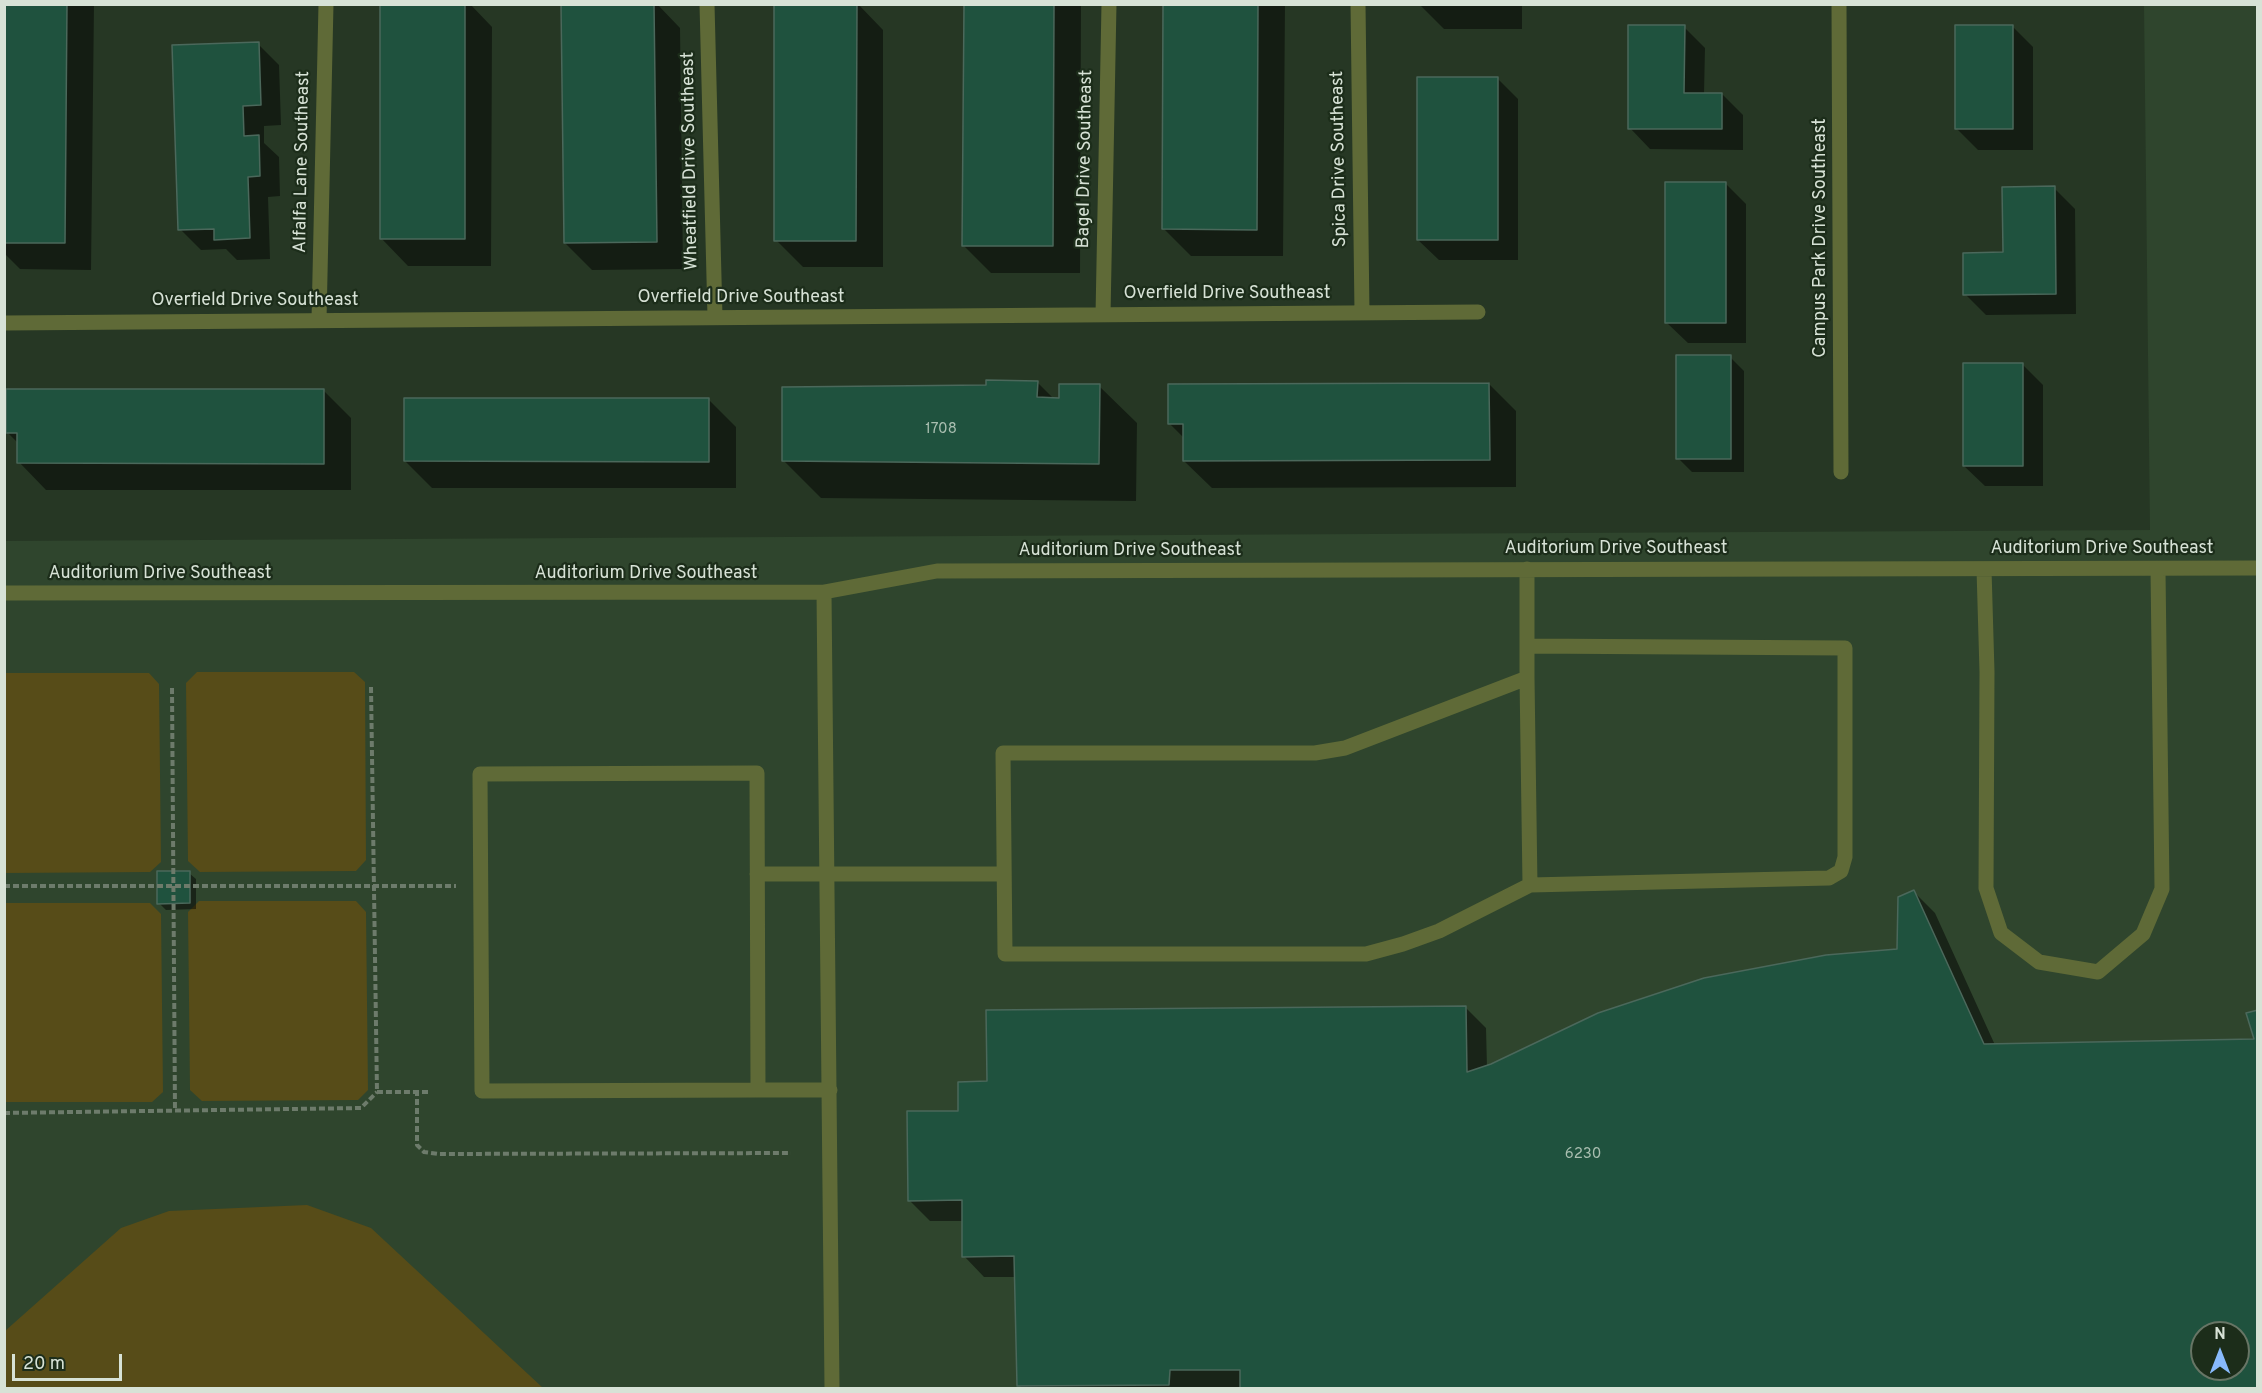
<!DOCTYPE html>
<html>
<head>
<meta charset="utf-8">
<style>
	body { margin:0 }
	#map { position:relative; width:2262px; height:1393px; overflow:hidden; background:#263724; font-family:Overpass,sans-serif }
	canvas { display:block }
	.frame { position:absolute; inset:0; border:6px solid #d7e2d6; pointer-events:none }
	.north { position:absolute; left:2190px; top:1321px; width:60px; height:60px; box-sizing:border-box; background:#1c2d1a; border:2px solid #677565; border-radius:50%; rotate:0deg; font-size:16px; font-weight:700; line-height:24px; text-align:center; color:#d7e2d6 }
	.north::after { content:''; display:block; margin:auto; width:21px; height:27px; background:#88bafc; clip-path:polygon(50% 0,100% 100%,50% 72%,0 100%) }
	.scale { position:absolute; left:12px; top:1354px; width:110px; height:27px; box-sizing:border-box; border:3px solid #d7e2d6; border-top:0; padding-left:8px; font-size:18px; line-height:21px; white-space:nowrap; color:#d7e2d6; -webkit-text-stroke:4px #1c2d1a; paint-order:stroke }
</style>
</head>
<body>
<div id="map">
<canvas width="2262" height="1393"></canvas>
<div class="frame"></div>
<div class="north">N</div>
<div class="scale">20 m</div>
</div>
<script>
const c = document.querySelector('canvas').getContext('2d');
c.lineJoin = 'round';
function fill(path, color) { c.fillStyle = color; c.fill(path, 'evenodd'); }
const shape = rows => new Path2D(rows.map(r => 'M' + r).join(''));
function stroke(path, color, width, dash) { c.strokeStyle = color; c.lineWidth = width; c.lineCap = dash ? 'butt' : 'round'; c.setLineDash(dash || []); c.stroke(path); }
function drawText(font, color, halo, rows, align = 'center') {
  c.font = font + ' Overpass,sans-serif'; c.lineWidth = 4.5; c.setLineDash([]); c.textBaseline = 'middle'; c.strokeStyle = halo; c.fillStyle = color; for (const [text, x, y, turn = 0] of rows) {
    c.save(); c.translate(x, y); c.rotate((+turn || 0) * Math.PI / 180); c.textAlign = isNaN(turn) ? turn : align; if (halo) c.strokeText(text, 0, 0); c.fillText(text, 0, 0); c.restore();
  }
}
fill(shape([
	[2144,5,2257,5,2257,1388,5,1388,4,541,2150,530],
	[2202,1333,2238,1333,2238,1369,2202,1369]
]), '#2f452d');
fill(shape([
	[197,672,354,672,365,682,366,860,356,871,200,872,188,861,186,683],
	[5,673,149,673,159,684,161,862,150,872,5,873],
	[199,901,356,901,366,912,368,1090,358,1100,202,1101,190,1090,188,912],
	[5,903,150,903,161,914,163,1092,152,1102,5,1102],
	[307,1205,371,1228,543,1388,5,1388,5,1331,121,1228,169,1211]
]), '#574c18');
fill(shape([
	[4,4,94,4,91,270,20,269,4,253],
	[381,4,470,4,492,27,491,266,408,266,381,238],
	[562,4,657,4,680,28,683,269,592,270,565,243],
	[776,4,858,4,883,30,883,267,803,267,776,240],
	[965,4,1081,4,1080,273,991,273,964,246],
	[1165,4,1285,4,1283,256,1191,256,1164,229],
	[1419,4,1522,4,1522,29,1444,29],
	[2012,26,2033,47,2033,150,1978,150,1957,129],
	[1684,27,1705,48,1704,94,1722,94,1743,115,1743,150,1650,149,1630,128],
	[258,44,279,65,281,125,264,126,264,143,279,157,280,196,268,197,270,259,237,260,226,249,201,250,180,229],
	[1497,78,1518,99,1518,260,1439,260,1418,240],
	[1725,183,1746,204,1746,343,1688,343,1667,323],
	[2054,188,2075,209,2076,314,1986,315,1965,294,2004,254],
	[1730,357,1744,371,1744,472,1692,472,1678,458],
	[2022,364,2043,385,2043,486,1985,486,1964,466],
	[1037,382,1054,399,1099,386,1137,423,1136,501,821,498,784,461,987,386],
	[1489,384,1516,411,1516,487,1212,488,1184,461,1184,438,1170,424],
	[324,391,351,418,351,490,46,490,19,462,19,444,8,433],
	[709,400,736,427,736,488,432,488,405,461],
	[189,873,196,879,196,909,166,910,159,903],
	[1914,892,1935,913,1995,1045,2255,1040,2258,1012,2258,1388,1022,1388,1019,1385,1016,1277,984,1277,964,1256,963,1221,930,1221,910,1201,959,1112,988,1083,1465,1007,1486,1028,1487,1067,1899,951],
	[2202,1333,2238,1333,2238,1369,2202,1369]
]), '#0007');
const building = shape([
	[4,4,67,4,65,243,4,243,4,4],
	[380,4,465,4,465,239,380,239,380,4],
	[561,4,654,4,657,242,564,243,561,4],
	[774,4,857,4,856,241,774,241,774,4],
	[964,4,1054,4,1053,246,962,246,964,4],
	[1163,4,1258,4,1257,230,1162,229,1163,4],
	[1628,25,1685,25,1684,93,1722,93,1722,129,1628,129,1628,25],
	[1955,25,2013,25,2013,129,1955,129,1955,25],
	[259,42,261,105,243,106,244,136,259,135,260,176,248,177,250,238,214,240,214,229,178,230,172,45,259,42],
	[1417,77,1498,77,1498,240,1417,240,1417,77],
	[1665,182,1726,182,1726,323,1665,323,1665,182],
	[2055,186,2056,294,1963,295,1963,253,2003,252,2002,187,2055,186],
	[1676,355,1731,355,1731,459,1676,459,1676,355],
	[1963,363,2023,363,2023,466,1963,466,1963,363],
	[986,380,1038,381,1037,397,1059,398,1059,384,1100,384,1099,464,782,461,782,387,986,385,986,380],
	[1489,383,1490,460,1183,461,1183,424,1168,424,1168,384,1489,383],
	[6,389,324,389,324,464,17,463,17,433,6,433,6,389],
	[404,398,709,398,709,462,404,461,404,398],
	[157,871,190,871,190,903,157,904,157,871],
	[1914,890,1984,1044,2254,1039,2246,1013,2258,1010,2258,1388,1240,1388,1240,1370,1170,1370,1169,1385,1017,1386,1014,1256,962,1257,962,1200,908,1201,907,1111,958,1111,958,1082,987,1081,986,1010,1466,1006,1467,1072,1491,1064,1598,1013,1704,978,1826,955,1897,949,1898,897,1914,890],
	[2202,1333,2238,1333,2238,1369,2202,1369,2202,1333]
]);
fill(building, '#1f523e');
stroke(building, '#4b685b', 1.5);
stroke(shape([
	[371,687,377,1092,417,1092],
	[172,688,175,1110],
	[4,886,456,886],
	[428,1092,417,1092,417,1145,424,1152,438,1154,791,1153],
	[4,1113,361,1108,377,1092]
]), '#6d7b6b', 4, [6, 3]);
stroke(shape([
	[707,4,715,317],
	[1358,4,1362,313],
	[1839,4,1841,472],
	[1103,315,1109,4],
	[319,320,326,4],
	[4,323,1478,312],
	[1527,569,1527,678,1530,885,1829,878,1841,871,1845,857,1845,648,1527,646],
	[1984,569,1987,672,1986,888,2001,933,2039,962,2098,972,2143,934,2162,889,2158,570],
	[824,592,832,1388],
	[4,593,824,592,937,571,2258,568],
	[1527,678,1345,748,1315,753,1003,753,1005,954,1366,954,1403,944,1439,931,1530,885],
	[757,773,758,1090,482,1091,480,774,757,773],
	[757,874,1004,874],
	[758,1090,830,1090]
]), '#5f6a37', 15);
drawText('15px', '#a9beb0', null, [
	["1708",941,430],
	["6230",1583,1155]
]);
drawText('18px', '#d7e2d6', '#1c2d1a', [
	["Bagel Drive Southeast",1086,159,-89],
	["Spica Drive Southeast",1340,159,-91],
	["Wheatfield Drive Southeast",691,161,-91],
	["Alfalfa Lane Southeast",303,162,-89],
	["Campus Park Drive Southeast",1821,238,-90],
	["Overfield Drive Southeast",1227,294],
	["Overfield Drive Southeast",741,298],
	["Overfield Drive Southeast",255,301],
	["Auditorium Drive Southeast",1616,549],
	["Auditorium Drive Southeast",2102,549],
	["Auditorium Drive Southeast",1130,551],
	["Auditorium Drive Southeast",160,574],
	["Auditorium Drive Southeast",646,574]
]);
</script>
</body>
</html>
